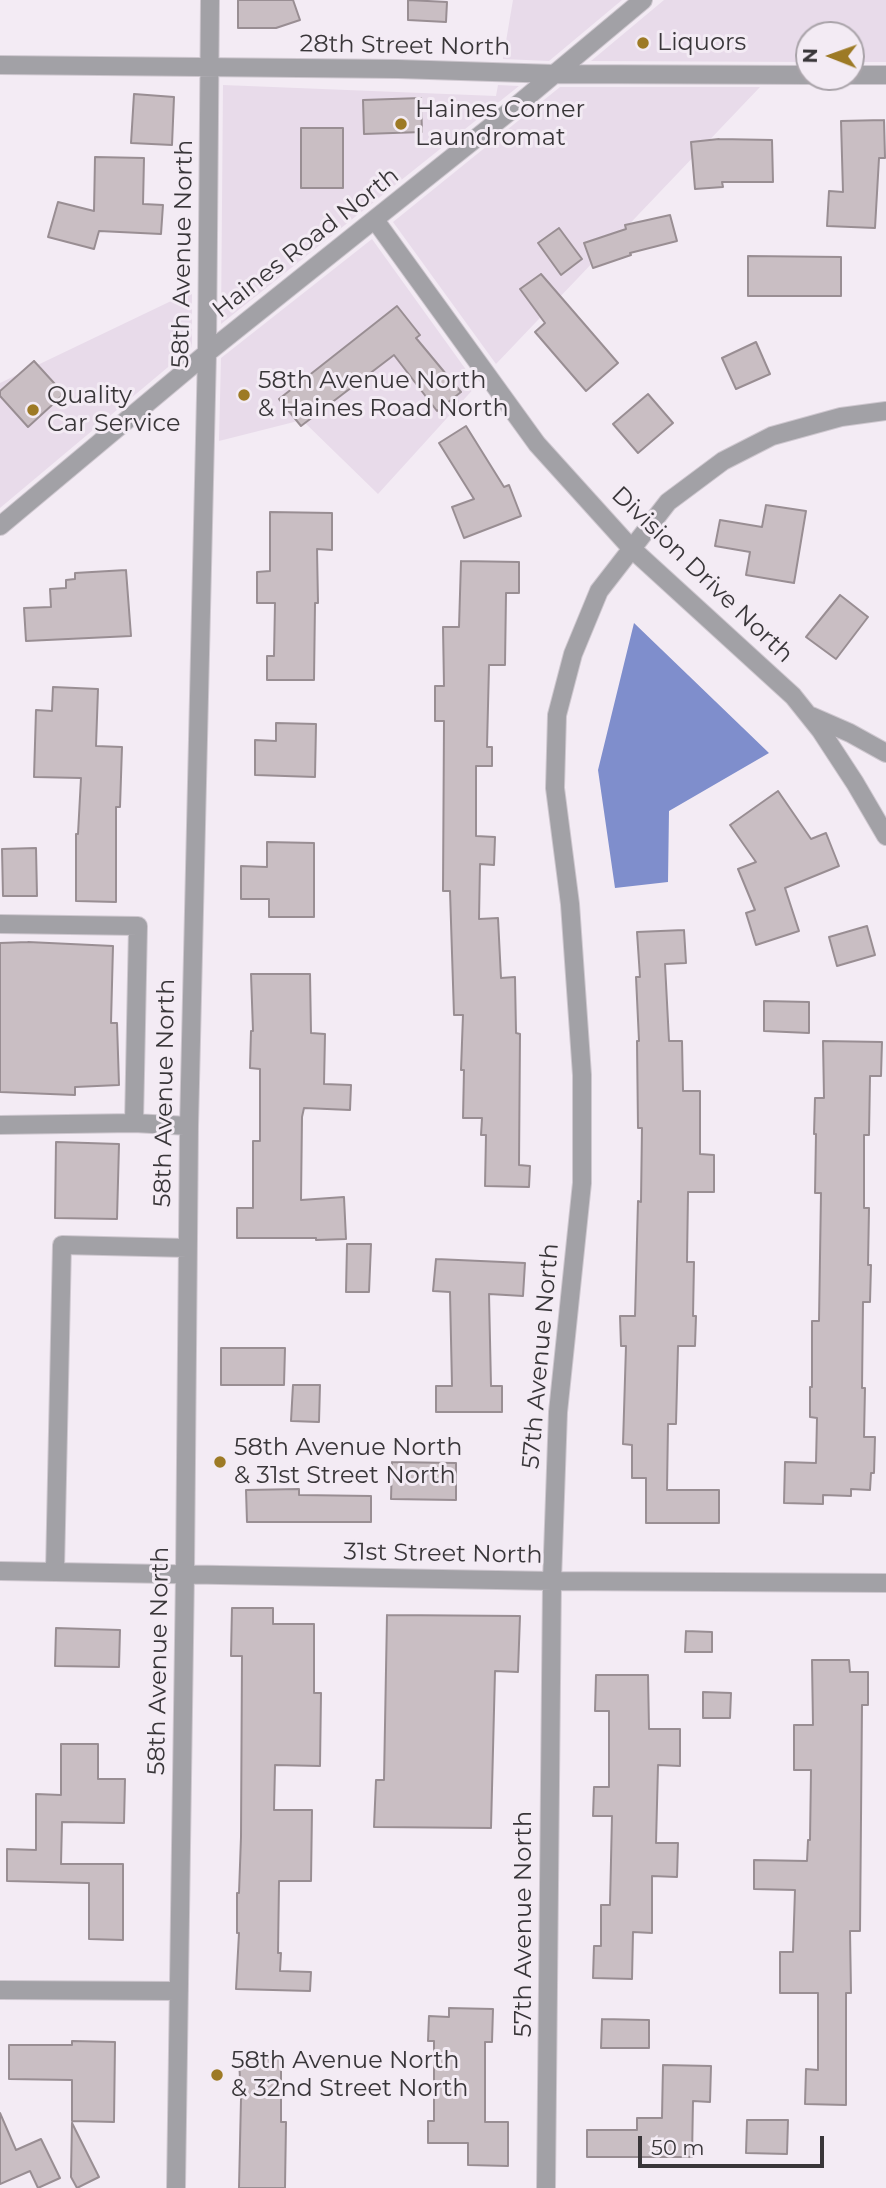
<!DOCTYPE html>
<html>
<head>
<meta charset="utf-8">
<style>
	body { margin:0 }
	#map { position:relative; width:886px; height:2188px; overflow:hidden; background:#f3ebf4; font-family:Montserrat,sans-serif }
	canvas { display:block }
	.north { position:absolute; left:795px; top:21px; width:70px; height:70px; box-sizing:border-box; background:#f3ebf4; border:2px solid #a9a3a9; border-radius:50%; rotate:271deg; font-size:19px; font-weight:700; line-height:28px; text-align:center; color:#393639 }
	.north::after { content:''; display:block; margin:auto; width:24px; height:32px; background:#9d7a25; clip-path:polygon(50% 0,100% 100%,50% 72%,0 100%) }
	.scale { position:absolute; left:638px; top:2136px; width:186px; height:32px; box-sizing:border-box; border:4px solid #393639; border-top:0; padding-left:9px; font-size:21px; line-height:24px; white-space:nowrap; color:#393639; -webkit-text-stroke:5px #f3ebf4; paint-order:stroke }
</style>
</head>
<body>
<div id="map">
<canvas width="886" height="2188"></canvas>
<div class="north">N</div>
<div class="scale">50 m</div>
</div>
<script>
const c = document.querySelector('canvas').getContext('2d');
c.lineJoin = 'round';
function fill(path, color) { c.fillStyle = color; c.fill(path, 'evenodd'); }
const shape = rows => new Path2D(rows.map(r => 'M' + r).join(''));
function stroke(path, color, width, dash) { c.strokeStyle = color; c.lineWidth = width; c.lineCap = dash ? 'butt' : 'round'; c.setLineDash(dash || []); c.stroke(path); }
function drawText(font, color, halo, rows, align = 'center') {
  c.font = font + ' Montserrat,sans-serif'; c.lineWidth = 6; c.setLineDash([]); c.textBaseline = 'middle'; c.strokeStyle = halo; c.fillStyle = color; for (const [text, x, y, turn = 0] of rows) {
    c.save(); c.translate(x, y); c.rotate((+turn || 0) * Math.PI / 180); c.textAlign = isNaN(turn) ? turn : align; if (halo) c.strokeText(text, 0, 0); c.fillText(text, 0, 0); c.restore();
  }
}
fill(shape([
	[513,0,622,0,549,61,503,59],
	[664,0,886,0,886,62,851,62,851,35,809,35,809,62,591,61],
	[223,85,496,96,498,85,519,86,221,324],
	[560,87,760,87,496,364,393,222],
	[372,239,477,385,378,494,302,420,219,441,221,358],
	[192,291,192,347,0,508,0,383]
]), '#e8dbea');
fill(shape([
	[634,623,769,753,669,811,668,882,615,888,598,770]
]), '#7f8ecc');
const building = shape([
	[238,0,293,0,300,20,276,28,238,28,238,0],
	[408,0,447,2,446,22,408,20,408,0],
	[134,94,174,97,172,145,131,143,134,94],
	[421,98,422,132,364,134,363,100,421,98],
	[884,120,885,158,879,158,875,228,827,226,829,191,843,192,841,121,884,120],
	[301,128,343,128,343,188,301,188,301,128],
	[719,139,772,140,773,182,722,182,723,187,695,189,691,142,719,139],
	[95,157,144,158,143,204,163,205,161,234,99,231,94,249,48,237,58,202,94,211,95,157],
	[670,215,677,241,630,253,631,255,593,268,584,243,626,229,625,225,670,215],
	[559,228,582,259,561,275,538,243,559,228],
	[748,256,841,257,841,296,748,296,748,256],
	[541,274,618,363,586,391,535,332,545,323,520,289,541,274],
	[397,306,420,335,416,338,461,392,437,411,394,355,301,426,279,399,397,306],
	[756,342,770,374,736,389,722,358,756,342],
	[34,361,64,394,28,427,0,396,0,391,34,361],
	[648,394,673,423,638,453,613,424,648,394],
	[466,426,504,487,509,485,521,516,464,538,452,507,474,499,439,443,466,426],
	[766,505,806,511,794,583,746,575,750,552,715,546,720,520,762,527,766,505],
	[270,512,332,513,332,550,317,549,318,603,315,603,314,680,267,680,267,656,274,656,275,603,257,603,257,572,270,571,270,512],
	[461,561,519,562,519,593,506,593,505,665,489,665,487,747,492,747,492,766,476,766,476,836,495,837,494,865,480,864,479,919,498,918,501,978,515,977,516,1033,520,1034,519,1165,530,1166,529,1187,485,1186,486,1135,481,1135,482,1118,463,1118,464,1070,461,1070,463,1015,454,1015,450,891,443,891,444,721,435,721,435,686,444,686,443,627,459,627,461,561],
	[126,570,131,636,26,641,24,608,51,607,50,589,66,588,66,580,75,579,75,573,126,570],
	[840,595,868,617,836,659,806,637,840,595],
	[53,687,98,689,96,746,122,747,120,807,116,807,116,902,76,901,76,834,78,834,81,778,34,777,36,710,52,711,53,687],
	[276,723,316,724,315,777,255,775,255,740,276,741,276,723],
	[778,791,811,839,826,833,839,866,785,888,799,931,756,945,746,913,755,910,738,869,756,862,730,825,778,791],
	[267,842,314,843,314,917,269,917,269,899,241,899,241,866,267,867,267,842],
	[36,848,37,896,3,896,2,849,36,848],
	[867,926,875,955,837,966,829,937,867,926],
	[684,930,686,963,665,964,669,1041,682,1041,683,1091,700,1091,700,1154,714,1155,714,1192,688,1192,687,1262,694,1262,693,1316,696,1316,695,1346,678,1346,676,1424,668,1424,667,1490,719,1490,719,1523,646,1523,646,1478,632,1478,632,1445,623,1444,626,1346,621,1346,620,1316,635,1316,638,1201,641,1202,642,1128,638,1128,637,1041,639,1041,636,977,640,977,637,932,684,930],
	[28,942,113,946,111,1023,117,1023,119,1085,75,1087,75,1095,0,1092,0,943,28,942],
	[251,974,310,974,311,1033,325,1034,324,1084,351,1085,350,1110,304,1108,302,1117,301,1200,344,1197,346,1239,316,1240,316,1238,237,1238,237,1208,253,1208,253,1141,260,1141,260,1069,250,1068,251,1031,253,1031,251,974],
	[764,1001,809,1002,809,1033,764,1031,764,1001],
	[823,1041,882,1042,881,1076,870,1076,869,1135,864,1135,864,1208,869,1208,868,1265,871,1265,870,1302,863,1302,862,1388,865,1388,864,1437,875,1437,874,1473,871,1473,870,1490,851,1489,851,1496,823,1495,823,1504,784,1503,785,1462,816,1463,817,1418,810,1417,810,1387,812,1387,812,1321,819,1321,821,1193,815,1193,816,1134,814,1134,815,1098,824,1098,823,1041],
	[56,1142,119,1144,117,1219,55,1218,56,1142],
	[347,1244,371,1244,369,1292,346,1292,347,1244],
	[436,1259,525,1263,523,1296,489,1294,491,1386,502,1386,502,1412,436,1412,436,1386,452,1386,450,1292,433,1291,436,1259],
	[221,1348,285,1348,284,1385,221,1385,221,1348],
	[293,1385,320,1385,319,1422,291,1421,293,1385],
	[392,1462,456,1463,456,1500,391,1499,392,1462],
	[299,1489,299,1495,371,1496,371,1522,247,1522,246,1490,299,1489],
	[232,1608,273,1608,273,1624,314,1624,314,1693,321,1693,320,1766,275,1765,274,1810,312,1810,311,1881,279,1881,278,1953,281,1953,280,1971,311,1972,310,1991,236,1989,239,1933,237,1933,237,1893,239,1893,241,1837,242,1656,231,1656,232,1608],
	[387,1615,520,1616,518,1672,495,1671,491,1828,374,1827,376,1780,384,1780,387,1615],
	[56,1628,120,1630,119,1667,55,1666,56,1628],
	[686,1631,712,1632,712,1652,685,1652,686,1631],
	[812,1660,849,1660,850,1672,868,1672,868,1705,862,1705,860,1931,850,1931,851,1993,846,1993,846,2105,805,2104,806,2069,818,2070,818,1993,780,1993,780,1952,793,1952,795,1890,754,1889,754,1860,807,1861,808,1840,810,1840,811,1770,794,1770,794,1725,813,1725,812,1660],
	[596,1675,648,1675,649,1729,680,1729,680,1766,658,1765,656,1843,678,1843,677,1877,652,1876,652,1933,633,1932,632,1979,593,1978,594,1946,601,1946,601,1905,610,1905,612,1816,593,1816,594,1787,609,1787,609,1711,595,1711,596,1675],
	[703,1692,731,1693,730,1718,703,1718,703,1692],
	[61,1744,98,1744,98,1779,125,1779,124,1823,62,1822,61,1864,123,1864,123,1940,89,1939,89,1883,7,1881,7,1849,36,1850,36,1794,61,1795,61,1744],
	[449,2008,493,2009,492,2042,485,2042,485,2122,508,2122,508,2166,468,2165,468,2143,428,2143,428,2121,434,2121,434,2041,428,2041,429,2016,449,2017,449,2008],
	[602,2019,649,2020,649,2048,601,2048,602,2019],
	[72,2041,115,2042,114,2122,72,2121,72,2080,9,2079,9,2045,72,2045,72,2041],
	[239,2059,281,2059,281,2122,286,2122,285,2188,239,2188,241,2099,239,2059],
	[663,2065,711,2066,710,2102,693,2101,692,2157,587,2157,587,2130,637,2130,637,2118,662,2118,663,2065],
	[0,2113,16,2150,41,2139,60,2178,38,2188,30,2171,0,2184,0,2113],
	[747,2120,788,2120,787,2154,746,2153,747,2120],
	[72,2123,99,2177,77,2188,71,2177,72,2123]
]);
fill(building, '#c9bec3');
stroke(building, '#998e93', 2);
const minor = shape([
	[0,65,398,69,555,74,809,75],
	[851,75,886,75],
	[375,220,537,444,631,548,793,696,821,731,855,783,886,836],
	[0,526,207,353,509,112,643,0],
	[811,716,850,733,886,753],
	[0,924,138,926,134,1123],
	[0,1125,134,1123,189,1126],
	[0,1571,552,1581,886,1583],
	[55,1571,62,1245,187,1248],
	[0,1990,179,1991],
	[176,2188,185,1573,189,1126,207,353,210,0],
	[546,2188,552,1581,558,1412,582,1183,582,1075,570,904,555,788,557,715,573,654,599,591,668,502,723,461,772,436,841,417,886,411]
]);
stroke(minor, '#cec7cf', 20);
stroke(minor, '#a2a1a6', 18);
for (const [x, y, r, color] of [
	[643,43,7,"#9d7a25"],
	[401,124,7,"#9d7a25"],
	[244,395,7,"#9d7a25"],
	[33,410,7,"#9d7a25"],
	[220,1462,7,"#9d7a25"],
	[217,2075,7,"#9d7a25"]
]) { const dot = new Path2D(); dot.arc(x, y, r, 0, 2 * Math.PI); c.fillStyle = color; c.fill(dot); stroke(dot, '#f3ebf4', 2.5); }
drawText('24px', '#393639', '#f3ebf4', [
	["Liquors",657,43],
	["Haines Corner",415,110],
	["Laundromat",415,138],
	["58th Avenue North",258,381],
	["& Haines Road North",258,409],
	["Quality",47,396],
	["Car Service",47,424],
	["58th Avenue North",234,1448],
	["& 31st Street North",234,1476],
	["58th Avenue North",231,2061],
	["& 32nd Street North",231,2089]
], 'left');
drawText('24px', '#393639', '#f3ebf4', [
	["28th Street North",405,46,1],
	["Haines Road North",306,243,-38],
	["58th Avenue North",183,254,-89],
	["Division Drive North",702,575,44],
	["58th Avenue North",165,1093,-89],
	["57th Avenue North",541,1356,-85],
	["31st Street North",443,1554,1],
	["58th Avenue North",159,1661,-89],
	["57th Avenue North",524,1924,-90]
]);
</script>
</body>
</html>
